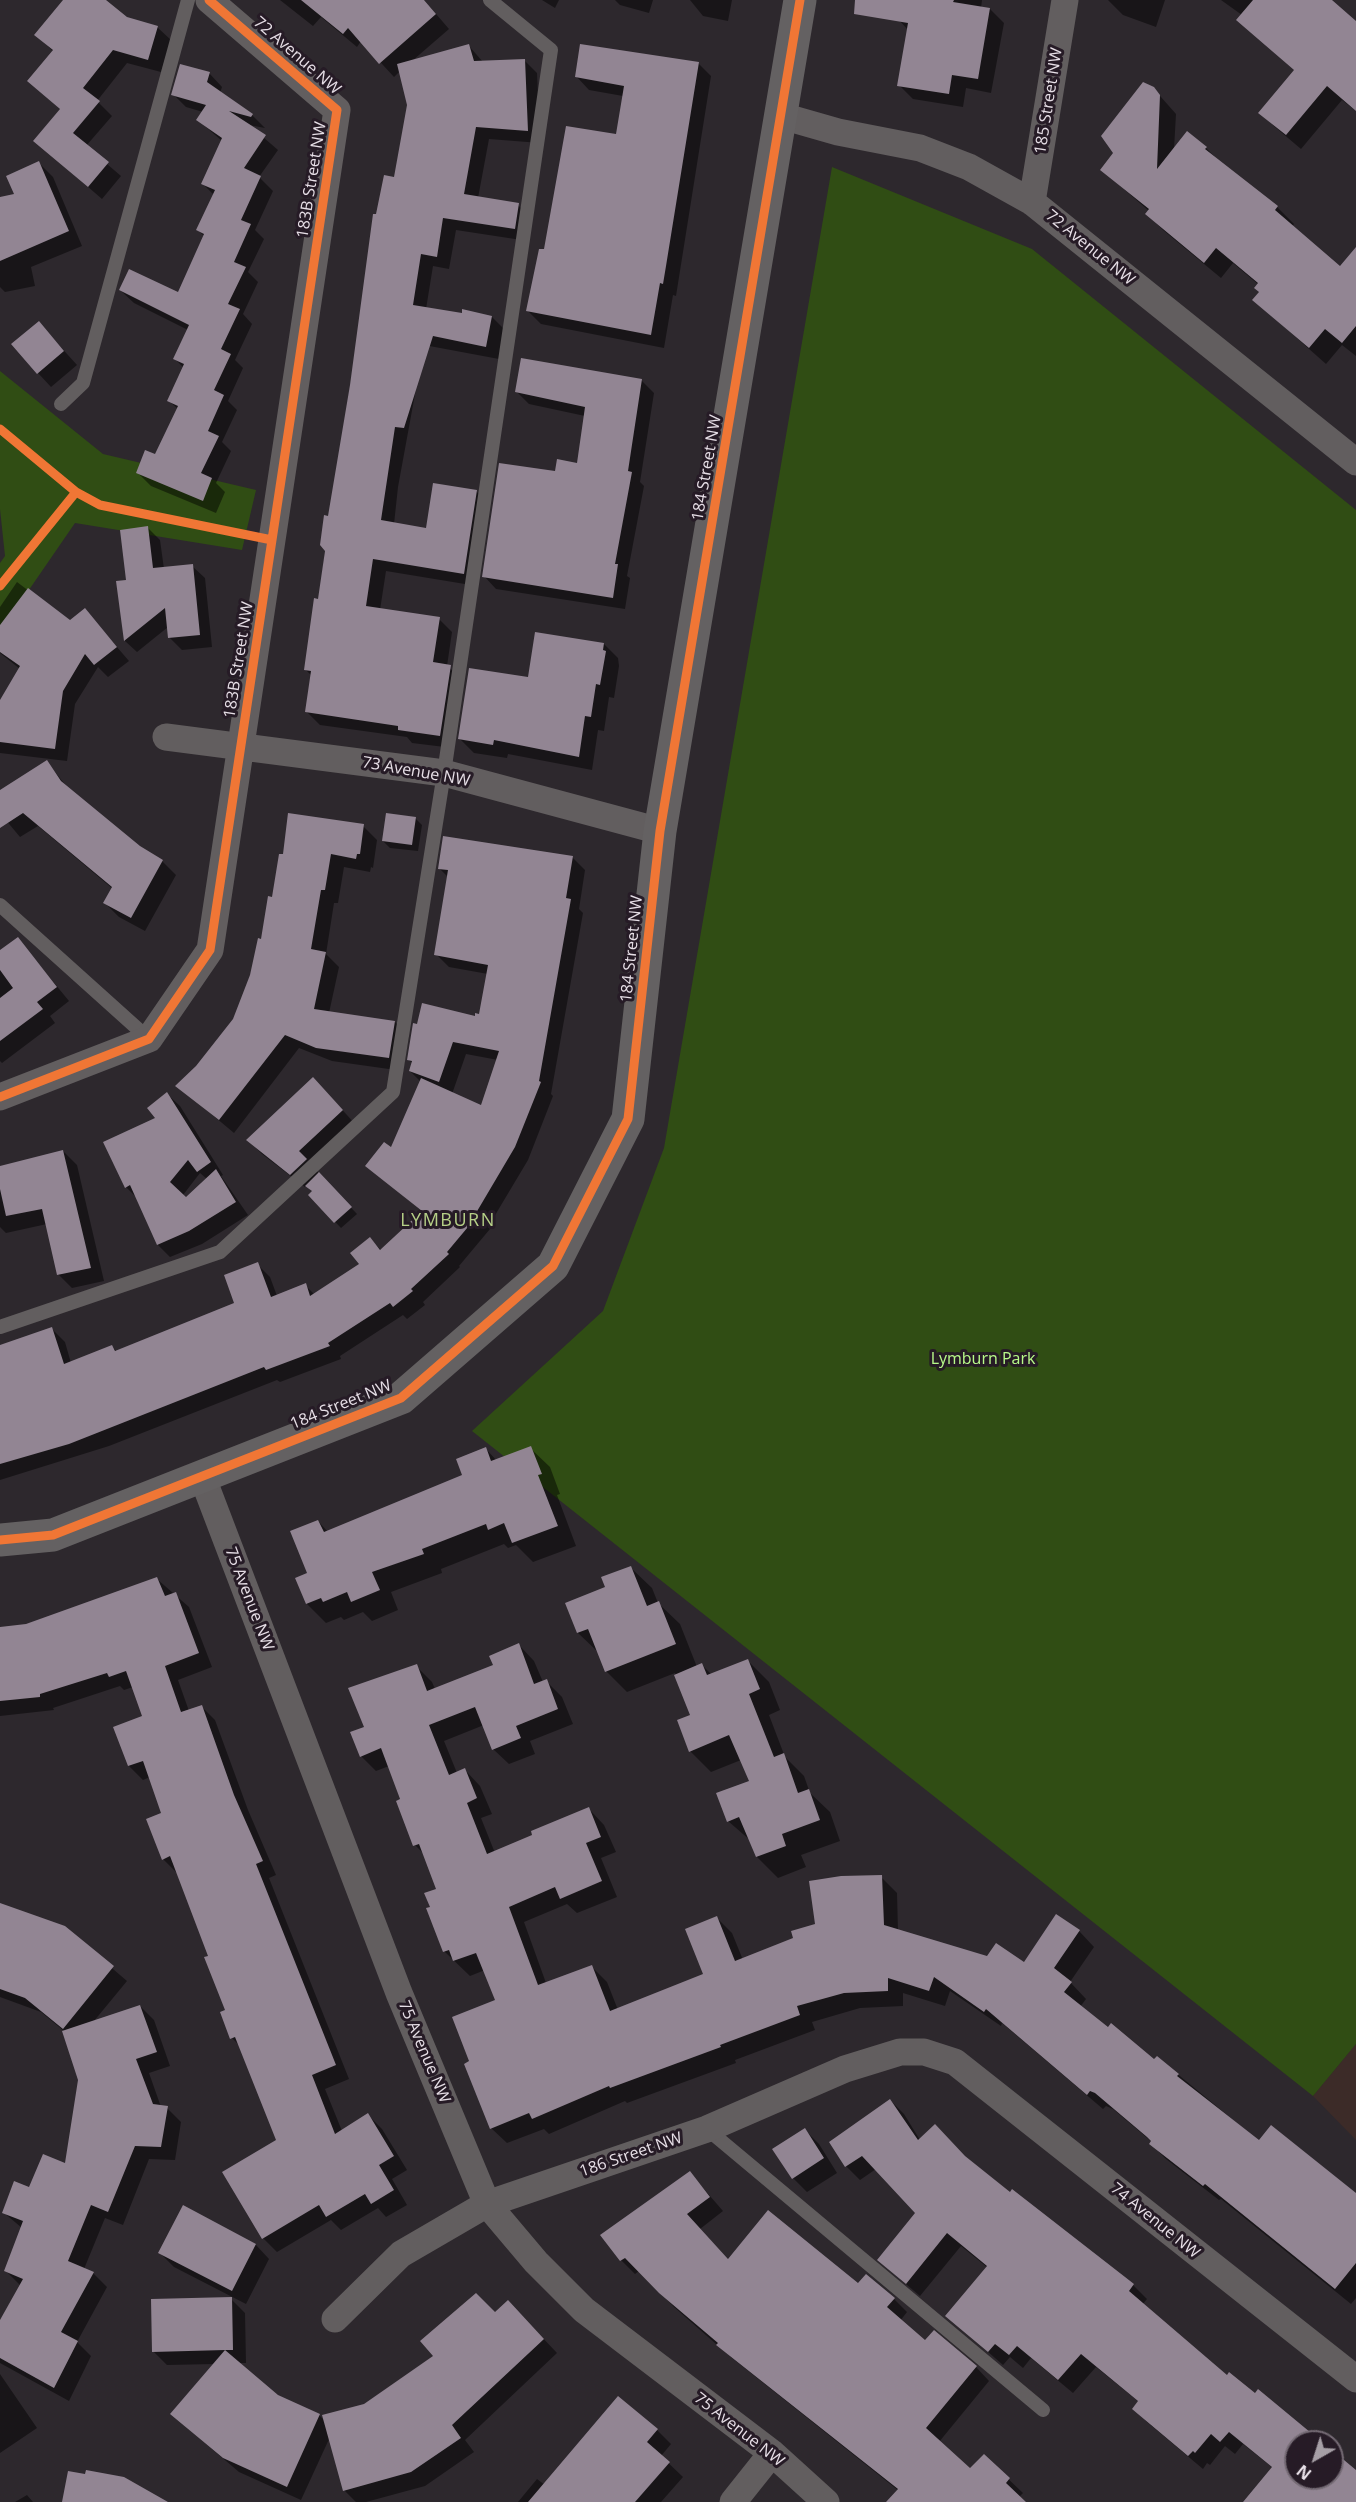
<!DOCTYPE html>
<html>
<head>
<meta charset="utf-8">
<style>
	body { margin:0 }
	#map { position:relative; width:1356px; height:2502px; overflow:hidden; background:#2d282d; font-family:"Open Sans",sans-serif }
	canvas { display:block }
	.north { position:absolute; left:1284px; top:2430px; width:60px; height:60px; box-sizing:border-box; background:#261b26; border:2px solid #736973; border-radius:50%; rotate:219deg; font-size:16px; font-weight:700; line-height:24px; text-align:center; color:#e7dfe7 }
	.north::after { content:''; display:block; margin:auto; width:21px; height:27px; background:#a69fa6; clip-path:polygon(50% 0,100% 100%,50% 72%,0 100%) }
</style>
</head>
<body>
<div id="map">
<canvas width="1356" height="2502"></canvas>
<div class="north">N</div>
</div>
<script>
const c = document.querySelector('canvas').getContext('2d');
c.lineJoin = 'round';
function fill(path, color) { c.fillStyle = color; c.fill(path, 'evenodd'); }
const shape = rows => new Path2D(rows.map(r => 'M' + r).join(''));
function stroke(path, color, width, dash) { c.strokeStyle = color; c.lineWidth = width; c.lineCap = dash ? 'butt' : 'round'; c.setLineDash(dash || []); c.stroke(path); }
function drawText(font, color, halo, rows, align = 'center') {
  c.font = font + ' "Open Sans",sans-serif'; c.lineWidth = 6; c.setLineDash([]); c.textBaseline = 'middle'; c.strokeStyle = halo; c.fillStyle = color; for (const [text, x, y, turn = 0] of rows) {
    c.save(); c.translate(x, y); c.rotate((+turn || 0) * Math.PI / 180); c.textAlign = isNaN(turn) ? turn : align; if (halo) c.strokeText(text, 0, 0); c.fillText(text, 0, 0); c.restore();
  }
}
fill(shape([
	[1356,2044,1356,2140,1313,2096]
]), '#3c2b28');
fill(shape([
	[832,167,1032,249,1356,510,1356,2044,1313,2096,472,1431,603,1311,664,1148],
	[0,371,103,454,256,490,242,550,75,523,0,632,0,563,5,556,0,509]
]), '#304d14');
fill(shape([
	[64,0,104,0,126,18,157,27,171,40,161,72,127,63,97,101,112,116,86,146,121,176,102,199,35,141,61,110,29,81,54,52,36,35],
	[280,0,424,0,449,29,412,61,469,46,483,62,524,60,537,73,540,143,489,139,478,198,518,205,531,218,528,241,456,230,449,269,433,266,426,309,492,317,505,330,499,359,424,345,398,487,394,524,427,530,476,491,489,504,477,586,386,571,380,610,439,619,452,632,447,666,463,679,453,748,412,743,407,737,320,725,307,712,312,676,306,670,319,601,329,517,378,216,395,179,409,105,400,71,394,77,361,41,357,47,321,17,313,26],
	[542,0,559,0,555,8],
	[615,0,653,0,649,13,620,5],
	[690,0,732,0,728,21,703,16],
	[899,0,982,0,981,8,990,9,1004,23,991,93,966,88,963,107,913,99,899,85,908,30,899,20],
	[1108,0,1165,0,1156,27,1123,15],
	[1221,0,1330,0,1356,27,1356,111,1342,100,1301,149,1275,127,1260,113,1295,71,1238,20,1242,15],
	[698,63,711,76,676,296,673,295,664,348,541,324,528,311,545,251,617,136,623,96,589,90,576,76],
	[209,73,222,87,220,93,252,115,265,128,249,125,278,150,259,177,273,191,255,230,264,239,248,272,258,282,243,314,252,324,235,360,243,368,228,401,237,410,222,442,231,451,216,483,225,492,216,513,151,486,138,473,156,456,178,409,169,401,184,368,175,359,188,330,134,303,120,290,178,294,205,237,198,230,214,195,203,184,222,141,198,120,203,112,186,107,173,94],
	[1153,88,1176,114,1174,149,1206,148,1222,164,1277,207,1294,224,1292,227,1340,268,1356,270,1356,356,1342,345,1326,364,1254,300,1261,292,1259,285,1233,263,1221,278,1163,230,1147,214,1149,211,1102,170,1115,153],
	[39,163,53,177,82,246,31,267,35,286,5,292,0,287,0,199,16,195],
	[39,323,77,365,51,387,38,373],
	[642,381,654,393,640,482,644,486,627,576,630,578,625,609,496,589,484,576,556,472,578,464,585,416,529,404,517,392],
	[148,528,160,540,164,569,192,566,205,578,212,647,182,650,169,637,168,627,137,652,125,641,118,583,128,582],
	[17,582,70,622,85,610,129,661,108,677,98,667,75,704,67,761,0,753,0,703,20,669,0,653,0,607],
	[604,644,618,658,619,666,614,698,609,697,604,731,598,730,592,770,508,754,507,758,474,753,460,739,530,679],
	[47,762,71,792,139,848,162,861,176,875,145,931,119,917,105,903,113,889,38,826,20,837,0,813,0,792],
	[415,818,422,825,418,851,390,848,383,841],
	[363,826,377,840,373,868,371,867,370,872,344,867,338,903,334,903,326,954,339,967,329,1013,395,1022,409,1036,403,1071,332,1061,299,1048,234,1133,178,1086,197,1067,234,1019,263,941,274,899],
	[572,857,585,870,579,909,583,913,551,1094,553,1096,528,1160,488,1227,490,1229,459,1266,460,1267,423,1302,425,1305,407,1319,403,1315,340,1356,341,1359,280,1382,277,1380,109,1446,0,1480,0,1346,52,1329,65,1342,71,1363,112,1346,117,1352,236,1304,257,1264,270,1277,277,1296,305,1285,315,1295,361,1264,370,1239,382,1251,423,1212,367,1166,391,1149,421,1082,410,1071,413,1064,409,1060,480,1016,488,974,449,967,436,954,448,877,439,868],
	[466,1054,498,1060,482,1107,452,1094],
	[18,939,69,1001,50,1016,55,1023,2,1063,0,1061,0,952],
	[327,1093,356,1125,312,1166,357,1214,341,1228,310,1195,313,1192,307,1186,305,1187,262,1154,248,1140],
	[167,1094,180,1106,223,1175,221,1176,248,1215,202,1244,170,1257,158,1245,138,1199,126,1187],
	[200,1173,207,1179,186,1199,183,1195],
	[63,1151,77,1165,104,1281,72,1288,58,1274,47,1224,6,1233,0,1227,0,1168],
	[530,1448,550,1467,560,1494,557,1495,576,1546,533,1562,516,1545,508,1548,504,1544,441,1569,442,1573,391,1592,398,1610,372,1621,363,1612,344,1620,341,1617,326,1623,307,1604,309,1573,318,1521,328,1532,464,1475,486,1449,497,1461],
	[631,1568,652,1588,658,1603,680,1624,697,1667,702,1665,712,1675,748,1661,769,1682,780,1710,769,1715,785,1757,804,1776,810,1793,830,1812,840,1841,801,1855,806,1867,778,1878,757,1857,751,1841,728,1821,751,1782,741,1760,711,1772,690,1751,692,1716,675,1673,627,1692,606,1671,599,1653,578,1633,567,1604,607,1588],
	[157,1579,189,1607,212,1667,178,1680,189,1711,201,1706,215,1720,248,1810,276,1875,269,1878,349,2079,325,2089,342,2131,368,2115,382,2129,407,2170,392,2179,407,2205,386,2217,378,2208,341,2230,331,2220,277,2252,263,2238,278,2141,241,2047,232,2038,227,2011,210,1956,177,1873,163,1859,163,1814,150,1777,143,1780,129,1766,144,1717,133,1687,124,1690,120,1686,53,1708,54,1710,0,1716,0,1628,26,1625],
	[519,1645,534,1661,543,1682,546,1681,562,1697,573,1724,530,1741,535,1754,509,1764,493,1749,484,1725,444,1741,457,1773,465,1770,480,1786,492,1814,481,1818,495,1853,589,1809,604,1825,616,1852,601,1858,617,1897,577,1913,567,1904,524,1922,546,1983,592,1967,607,1982,618,2010,705,1975,717,1918,732,1933,743,1960,795,1939,881,1877,897,1893,898,1931,988,1957,1024,1964,1079,1931,1094,1947,1070,1982,1086,1999,1080,2007,1155,2061,1158,2058,1260,2142,1356,2196,1356,2298,1351,2304,1221,2199,1219,2200,1166,2159,1151,2144,1152,2142,1113,2109,1106,2106,1103,2109,1002,2023,1001,2026,950,1991,945,2006,903,1993,903,2006,860,2008,812,2022,815,2030,735,2060,736,2063,627,2103,625,2101,549,2134,544,2129,507,2143,491,2128,471,2062,497,2001,485,1970,470,1976,445,1952,428,1909,432,1908,438,1889,425,1855,415,1845,389,1766,376,1771,361,1756,366,1727,416,1666,432,1682,435,1689,495,1666],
	[0,1904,64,1927,127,1981,94,2021,140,2006,154,2020,170,2066,149,2073,161,2107,167,2108,181,2122,175,2160,149,2159,123,2225,105,2218,84,2269,93,2273,107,2287,77,2342,91,2356,69,2401,0,2363,0,2324,21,2286,6,2271,22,2228,3,2212,30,2189,67,2165,80,2079,64,2031,41,2012,0,1997],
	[890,2100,904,2114,920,2140,968,2160,1010,2194,1013,2191,1133,2285,1147,2299,1142,2305,1227,2377,1320,2442,1296,2442,1296,2478,1332,2478,1332,2452,1356,2471,1356,2502,1247,2502,1273,2468,1243,2444,1235,2454,1225,2446,1210,2465,1207,2463,1203,2469,1147,2422,1134,2408,1139,2402,1096,2367,1073,2393,1031,2358,1023,2368,1010,2357,1003,2365,947,2316,988,2268,961,2246,920,2296,893,2273,879,2260,917,2213,876,2169,860,2180,846,2166],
	[805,2130,819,2144,837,2173,807,2192,793,2178],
	[690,2173,723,2211,700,2229,729,2260,858,2285,894,2299,907,2312,900,2321,926,2342,976,2367,989,2381,939,2442,970,2470,984,2456,1023,2493,1019,2497,1023,2502,906,2502,899,2491,732,2358,674,2307,639,2271,635,2274,621,2260],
	[184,2207,256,2245,269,2259,246,2304,174,2267,160,2253],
	[231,2299,245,2313,246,2363,239,2363,277,2397,319,2415,326,2422,364,2405,495,2314,522,2316,557,2353,465,2440,474,2452,425,2486,366,2502,356,2502,344,2490,330,2437,301,2500,239,2472,186,2427,215,2364,167,2365,153,2351],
	[0,2374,37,2428,0,2453],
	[657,2430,671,2444,661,2456,683,2477,661,2502,518,2502,537,2479,545,2485],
	[27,2495,33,2502,15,2502]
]), '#0007');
fill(shape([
	[63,0,106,0,127,17,158,26,148,60,113,50,83,88,100,101,73,133,109,162,88,187,33,141,60,109,27,81,53,50,34,35],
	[301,0,424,0,436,14,379,64,348,28,343,34],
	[855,0,954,0,953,2,990,8,978,79,952,75,949,94,897,86,908,23,854,14],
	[1253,0,1332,0,1356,21,1356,111,1327,86,1286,135,1258,113,1294,70,1236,20],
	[469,44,474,61,525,59,528,131,476,127,464,194,519,203,515,229,443,218,437,257,421,254,413,305,462,313,462,309,492,316,486,347,433,336,404,428,395,427,381,520,426,528,433,483,477,490,464,574,373,559,366,606,440,617,433,662,451,665,440,736,398,730,398,726,305,712,311,671,304,670,314,598,318,599,325,551,320,545,324,515,328,516,350,385,373,214,376,214,384,175,394,177,407,105,397,64],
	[580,44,699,62,666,266,663,284,660,283,651,335,526,311,539,249,544,249,566,126,616,134,624,86,575,77],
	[180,64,210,72,207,82,253,114,251,117,229,111,266,135,244,168,261,176,241,220,251,224,234,262,246,267,228,304,240,309,221,349,231,354,214,390,224,395,208,431,219,436,201,473,212,478,203,501,136,473,145,450,155,454,178,406,167,401,184,364,173,359,189,325,119,290,129,269,178,292,204,234,196,230,215,190,201,184,222,138,196,120,206,105,171,95],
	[1143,82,1154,87,1160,95,1157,169,1187,131,1207,147,1205,149,1278,206,1275,210,1340,266,1356,247,1356,326,1342,343,1325,329,1309,348,1252,300,1259,292,1254,288,1258,283,1216,248,1204,263,1145,214,1149,209,1100,170,1113,153,1101,136],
	[39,161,69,231,0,261,0,197,14,194,6,176],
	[39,321,64,351,37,374,11,344],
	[521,358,642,379,628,471,632,472,615,564,618,564,613,598,482,577,499,463,555,471,557,459,577,463,585,407,515,392],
	[148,526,153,568,193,564,200,635,168,638,165,608,124,641,116,581,126,580,120,530],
	[28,588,70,620,85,608,117,647,94,665,85,654,63,691,55,749,0,742,0,700,20,666,0,652,0,625],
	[535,632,604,643,603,650,606,651,600,685,596,684,591,717,585,716,579,757,494,740,493,745,458,739,469,668,528,677],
	[47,760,61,781,140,846,163,860,131,918,103,903,112,887,23,813,0,828,0,790],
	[288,813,364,824,360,854,357,854,356,859,331,854,325,890,321,890,311,949,326,952,314,1009,395,1021,389,1058,316,1048,285,1035,219,1120,175,1086,196,1066,233,1019,250,975,258,938,261,939,268,896,272,897,279,854,283,854],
	[386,813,416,817,412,845,382,841],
	[443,836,573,856,566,898,571,899,539,1081,541,1082,515,1147,476,1213,478,1215,447,1252,449,1254,411,1289,413,1291,393,1307,390,1303,328,1343,330,1346,266,1370,264,1367,69,1444,0,1464,0,1345,52,1327,64,1364,112,1345,115,1351,234,1303,224,1275,258,1262,271,1297,306,1283,310,1296,359,1264,350,1253,370,1237,380,1250,422,1211,365,1166,384,1142,391,1147,421,1078,481,1105,499,1051,453,1042,439,1082,409,1071,412,1061,407,1060,413,1023,417,1024,422,1003,475,1016,475,1013,479,1014,488,965,434,955,448,870,438,869],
	[18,937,57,987,37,1002,43,1009,0,1041,0,998,13,988,0,970,0,950],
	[313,1077,343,1110,299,1151,307,1159,290,1175,246,1140],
	[167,1092,211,1162,197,1172,188,1160,170,1182,186,1197,216,1169,236,1202,189,1231,157,1245,130,1185,125,1188,103,1142,155,1118,147,1108],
	[63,1150,91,1268,57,1275,42,1209,6,1216,0,1189,0,1166],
	[319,1172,352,1207,334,1223,308,1195,312,1191,305,1186],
	[531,1446,542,1474,538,1475,558,1526,512,1543,504,1523,488,1530,486,1524,422,1549,424,1554,372,1572,380,1590,351,1602,347,1592,323,1602,321,1598,306,1604,295,1578,307,1573,290,1531,318,1520,324,1532,462,1475,456,1459,486,1447,491,1461],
	[631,1566,647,1606,659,1601,676,1644,605,1672,588,1629,577,1633,565,1603,605,1587,601,1577],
	[157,1577,165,1596,176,1592,199,1653,165,1666,181,1712,202,1705,234,1795,263,1861,256,1864,336,2065,312,2075,335,2134,368,2113,394,2156,379,2165,394,2190,371,2204,365,2194,326,2217,319,2205,262,2239,222,2172,276,2140,235,2037,230,2039,220,2012,225,2010,204,1957,208,1956,170,1856,162,1860,146,1819,161,1813,143,1761,128,1766,113,1727,142,1716,126,1671,109,1677,107,1673,40,1694,40,1697,0,1701,0,1627,26,1624],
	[519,1643,534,1684,547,1679,558,1709,516,1726,521,1738,492,1750,475,1707,429,1725,449,1775,465,1768,477,1798,467,1803,487,1854,532,1835,531,1831,589,1807,601,1837,586,1843,602,1881,560,1899,555,1887,509,1907,538,1985,592,1965,610,2011,703,1974,685,1929,717,1916,735,1961,793,1938,791,1931,815,1924,809,1881,841,1876,882,1875,884,1925,987,1956,996,1943,1024,1962,1056,1914,1080,1930,1054,1968,1072,1982,1064,1992,1108,2027,1111,2023,1154,2059,1157,2056,1179,2074,1177,2076,1259,2140,1271,2125,1356,2193,1356,2263,1335,2289,1205,2184,1203,2186,1149,2144,1151,2141,1147,2137,1095,2093,1090,2091,1087,2095,986,2009,984,2012,934,1977,929,1991,888,1978,888,1991,844,1993,797,2006,800,2015,720,2045,721,2047,610,2088,609,2086,532,2119,529,2113,490,2129,464,2064,469,2061,452,2017,495,2000,476,1953,453,1961,449,1950,443,1952,426,1908,430,1907,424,1893,436,1889,419,1844,413,1846,396,1801,400,1799,381,1748,360,1757,350,1732,364,1727,348,1688,417,1664,427,1691,493,1665,489,1656],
	[748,1659,760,1689,749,1694,774,1757,784,1753,798,1793,809,1789,820,1820,782,1834,786,1846,756,1857,739,1817,727,1822,716,1793,749,1781,729,1735,689,1752,677,1720,690,1715,674,1675,702,1663,707,1675],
	[0,1903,65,1926,114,1966,63,2029,25,1998,0,1989],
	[140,2005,157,2052,136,2059,153,2104,168,2106,161,2147,135,2146,108,2212,91,2205,68,2261,94,2272,61,2332,78,2341,54,2388,0,2358,0,2320,23,2279,4,2271,23,2221,2,2213,14,2181,29,2187,43,2154,65,2163,78,2080,62,2031],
	[890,2099,918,2140,935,2124,965,2156,1010,2192,1012,2189,1134,2284,1129,2291,1227,2375,1229,2372,1255,2393,1258,2389,1322,2442,1296,2442,1296,2478,1332,2478,1332,2450,1356,2470,1356,2502,1243,2502,1272,2467,1229,2432,1220,2442,1211,2434,1195,2453,1193,2451,1188,2456,1132,2409,1138,2401,1081,2354,1058,2380,1017,2346,1009,2355,995,2344,988,2352,945,2316,987,2266,947,2233,906,2284,877,2260,915,2213,862,2156,845,2167,829,2142],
	[805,2128,824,2158,792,2179,772,2149],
	[690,2171,710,2197,687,2214,728,2259,768,2210,858,2283,866,2274,895,2298,887,2307,925,2340,934,2330,977,2366,926,2428,970,2468,984,2454,1010,2478,1006,2483,1026,2502,886,2502,898,2489,716,2345,718,2343,659,2293,625,2258,620,2261,600,2235],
	[183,2205,256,2244,232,2291,158,2253],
	[476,2293,495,2312,508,2300,544,2339,452,2425,461,2438,411,2472,343,2491,322,2415,364,2404,433,2356,420,2341],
	[232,2297,233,2350,225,2350,278,2395,320,2414,287,2487,223,2458,170,2414,225,2350,152,2352,151,2299],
	[618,2396,658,2429,647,2442,670,2462,635,2502,528,2502],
	[86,2470,124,2477,168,2502,62,2502,68,2471,85,2474]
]), '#928593');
stroke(shape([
	[61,404,83,383,188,0],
	[0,905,149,1039],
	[0,1327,220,1252,393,1092,444,773,551,50,490,0],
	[707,2129,1043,2410]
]), '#625e5f', 14);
stroke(shape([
	[782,116,838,132,920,148,969,167,1032,202,1356,462],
	[1032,202,1065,0],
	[166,737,444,773,660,831],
	[0,1097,149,1039,210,950,337,110,209,0],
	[202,1476,399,1993,487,2204,536,2262,584,2310,772,2453,826,2502],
	[335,2319,401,2254,487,2204,707,2129,845,2069,900,2052,924,2052,955,2062,1356,2379],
	[733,2502,772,2453]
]), '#625e5f', 27);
stroke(shape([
	[0,1540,53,1535,401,1398,553,1266,628,1119,660,831,800,0]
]), '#646162', 33);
stroke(shape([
	[0,429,76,492,100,505,272,540],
	[0,586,76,492],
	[0,1097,149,1039,210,950,337,110,209,0],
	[0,1540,53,1535,401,1398,553,1266,628,1119,660,831,800,0]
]), '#f07635', 9);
drawText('16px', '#e7dfe7', '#261b26', [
	["72 Avenue NW",297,56,41],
	["185 Street NW",1049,101,-81],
	["183B Street NW",312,180,-81],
	["72 Avenue NW",1090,248,39],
	["184 Street NW",707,468,-80],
	["183B Street NW",239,660,-81],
	["73 Avenue NW",416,772,10],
	["184 Street NW",632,949,-84],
	["184 Street NW",341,1405,-22],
	["75 Avenue NW",249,1599,69],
	["75 Avenue NW",424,2052,67],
	["186 Street NW",631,2155,-19],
	["74 Avenue NW",1155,2221,39],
	["75 Avenue NW",739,2430,38]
]);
drawText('16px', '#b8fa8a', '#261b26', [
	["Lymburn Park",983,1359]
]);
c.letterSpacing = '1.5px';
drawText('18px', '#b6d087', '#261b26', [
	["LYMBURN",448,1221]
]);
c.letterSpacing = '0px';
</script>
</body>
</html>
